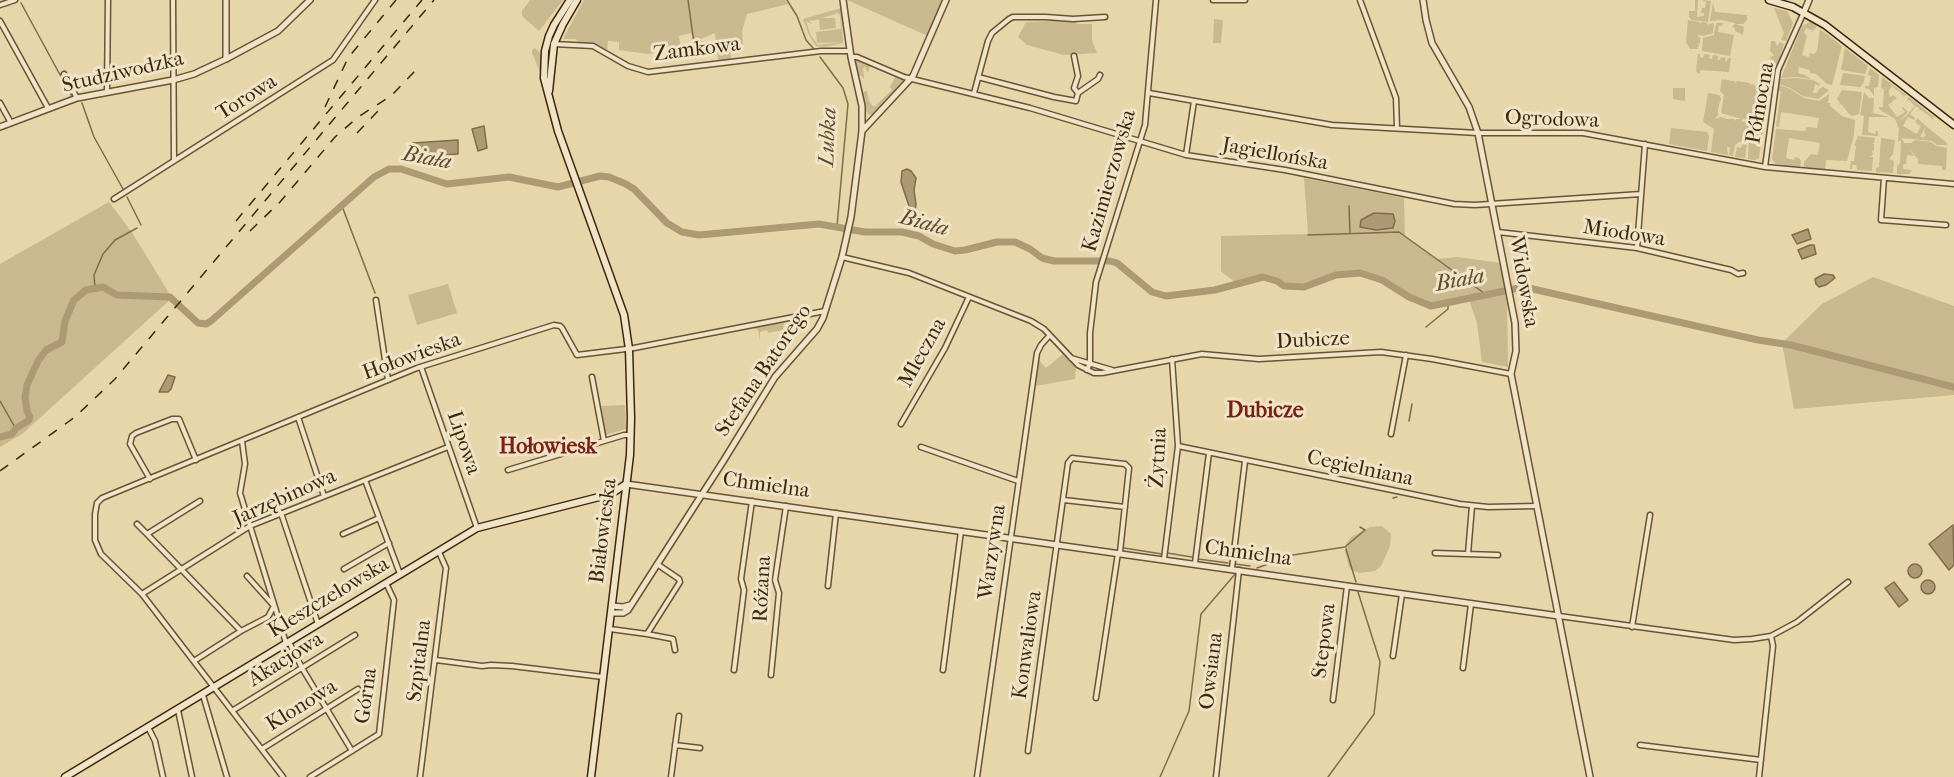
<!DOCTYPE html>
<html>
<head>
<meta charset="utf-8">
<style>
	body { margin:0 }
	canvas { display:block; background:#e6d6a9 }
</style>
</head>
<body>
<canvas width="1954" height="777"></canvas>
<script>
const c = document.querySelector('canvas').getContext('2d');
c.lineJoin = 'round';
function fill(path, color) { c.fillStyle = color; c.fill(path, 'evenodd'); }
const shape = rows => new Path2D(rows.map(r => 'M' + r).join(''));
function stroke(path, color, width, dash) { c.strokeStyle = color; c.lineWidth = width; c.lineCap = dash ? 'butt' : 'round'; c.setLineDash(dash || []); c.stroke(path); }
function drawText(font, color, halo, rows, align = 'center') {
  c.font = font + ' "IM FELL French Canon",serif'; c.lineWidth = 6; c.setLineDash([]); c.textBaseline = 'middle'; c.strokeStyle = halo; c.fillStyle = color; for (const [text, x, y, turn = 0] of rows) {
    c.save(); c.translate(x, y); c.rotate((+turn || 0) * Math.PI / 180); c.textAlign = isNaN(turn) ? turn : align; if (halo) c.strokeText(text, 0, 0); c.fillText(text, 0, 0); c.restore();
  }
}
fill(shape([
	[530,0,563,0,539,31,522,16,522,11],
	[584,0,785,0,788,4,747,14,742,31,743,46,730,48,731,59,718,60,715,33,694,42,691,33,679,36,681,47,649,54,619,50,619,42,608,41,607,51,601,47,579,42,575,39,563,39],
	[847,0,943,0,928,36],
	[1695,0,1698,0,1697,17,1704,16,1704,13,1701,13,1702,8,1705,8,1706,2,1702,0,1711,1,1708,22,1692,20,1689,17,1689,11,1695,11],
	[1713,2,1715,12,1747,15,1747,20,1743,24,1736,24,1744,27,1743,35,1735,31,1735,28,1732,27,1735,23,1722,20,1710,21],
	[841,8,843,43,825,47,816,46,809,35,803,19],
	[835,12,840,15,842,41,841,29,816,32,817,43,842,42,818,45,811,36,806,21,812,24,809,20,812,21,819,19,820,30,836,28,835,18,821,18,836,14],
	[1774,8,1787,11,1793,23,1786,41,1781,40,1784,33],
	[1214,19,1223,20,1221,43,1213,43],
	[1074,20,1077,24,1092,24,1092,40,1097,53,1064,55,1027,45,1018,37,1026,22],
	[1688,20,1699,22,1701,24,1701,22,1707,23,1709,26,1709,24,1714,23,1713,33,1703,36,1698,35,1698,37,1700,37,1700,44,1697,43,1699,45,1697,49,1690,49,1686,42],
	[1810,22,1817,26,1813,31,1806,28,1804,33,1807,36,1802,55,1809,57,1810,53,1814,54,1817,51,1820,29,1842,46,1832,85,1827,84,1816,74,1810,73,1810,70,1799,67,1798,73,1805,75,1811,79,1796,77,1781,78,1802,26],
	[1716,23,1723,23,1722,26,1719,26,1718,32,1734,35,1730,56,1702,51,1703,38,1714,35],
	[1771,41,1775,41,1777,46,1780,42,1784,44,1772,81,1771,80,1772,64,1774,60,1769,59,1774,55,1770,51],
	[535,48,541,53,541,74,532,53,532,50],
	[1845,48,1868,66,1865,74,1841,70],
	[1698,54,1700,54,1700,57,1703,58,1704,54,1710,55,1709,58,1712,59,1713,55,1718,56,1718,60,1720,60,1721,57,1726,58,1725,61,1727,61,1728,58,1731,58,1729,72,1700,70,1700,74,1698,73,1696,71],
	[856,59,870,65,868,73,865,67,863,68,864,78,863,79,862,76,859,76,863,92,867,91,869,101,874,107,892,90,890,87,896,76,905,80,872,115,868,114,866,111,854,61],
	[1870,68,1879,75,1878,87,1874,88,1874,96,1869,89,1865,88,1865,86,1869,86,1871,76,1868,75],
	[1843,73,1865,76,1863,84,1860,87,1840,85],
	[1882,77,1906,95,1902,98,1904,96,1892,86,1889,90,1889,95,1891,97,1893,95,1897,98,1888,105,1897,117,1905,112,1902,108,1903,107,1908,112,1899,121,1905,117,1915,106,1909,100,1906,101,1909,97,1934,117,1931,121,1932,118,1921,110,1918,111,1920,109,1916,106,1910,114,1915,118,1914,120,1908,117,1903,126,1917,134,1921,126,1917,124,1915,121,1918,119,1926,126,1920,137,1924,137,1926,135,1924,132,1926,126,1947,143,1947,145,1937,145,1932,141,1901,138,1914,156,1907,155,1906,164,1903,164,1903,169,1912,170,1909,174,1897,174,1897,166,1900,163,1901,140,1898,142,1899,129,1895,119,1879,109,1879,107,1883,107,1884,89,1881,88],
	[1725,78,1726,80,1734,81,1736,83,1737,81,1750,83,1750,85,1752,84,1764,89,1764,94,1761,95,1763,96,1762,103,1759,104,1762,105,1759,111,1756,111,1758,113,1754,120,1742,119,1742,122,1747,121,1749,124,1745,158,1735,157,1737,147,1741,148,1743,142,1739,142,1735,145,1733,156,1729,155,1730,147,1727,147,1728,155,1711,152,1714,129,1703,122,1708,93,1719,95,1721,98,1718,109,1718,115,1715,119,1721,117,1726,119,1734,119,1735,121,1736,119,1742,119,1721,113,1724,95,1720,91,1722,79,1725,80],
	[1796,78,1813,80,1820,84,1819,86,1815,84,1813,93,1817,93,1819,89,1823,87,1829,90,1818,99,1803,96,1790,88,1779,84,1780,79],
	[1779,85,1790,89,1804,98,1819,101,1829,94,1828,103,1831,103,1829,105,1842,116,1855,120,1854,135,1847,161,1826,160,1825,170,1804,168,1804,162,1811,154,1818,155,1820,143,1789,138,1786,158,1794,160,1795,157,1799,158,1801,161,1800,167,1776,164,1772,159,1776,129,1806,131,1806,127,1817,128,1819,118,1781,112,1779,127,1776,126,1781,92,1778,89],
	[1673,88,1685,88,1685,101,1673,99],
	[1842,90,1862,92,1859,114,1853,116,1850,115,1841,104,1839,105,1840,103,1837,99],
	[1864,92,1869,98,1874,98,1873,113,1889,117,1869,117,1868,132,1875,134,1876,131,1878,131,1878,136,1862,135,1864,116,1860,115],
	[1758,122,1764,123,1759,158,1755,160,1748,159,1749,132],
	[1671,128,1707,132,1709,136,1707,151,1669,144],
	[1858,136,1875,138,1874,143,1872,143,1874,144,1874,150,1872,151,1873,155,1869,157,1873,157,1872,171,1857,170,1856,165,1852,165,1852,169,1850,169,1851,161,1854,161,1856,146,1854,146],
	[1881,138,1895,140,1893,154,1889,159,1894,161,1893,173,1876,172,1876,168,1879,167],
	[1915,140,1931,142,1936,146,1947,148,1946,170,1942,170,1942,166,1918,164,1918,159,1904,143,1911,143],
	[1304,178,1404,198,1405,237,1437,259,1458,257,1500,263,1507,304,1508,367,1482,362,1477,323,1469,300,1431,306,1409,297,1382,280,1360,273,1336,275,1304,287,1284,286,1277,281,1263,277,1237,284,1221,271,1221,236,1308,234],
	[109,202,133,234,172,298,22,434,0,447,0,264],
	[1873,277,1954,306,1954,395,1794,409,1782,343,1822,304],
	[448,284,457,313,417,325,408,295],
	[784,322,783,330,768,333,767,330,760,332,760,341,758,330,753,328],
	[1063,354,1076,368,1075,379,1035,386,1039,360,1046,368],
	[625,405,626,429,605,435,601,406],
	[1382,526,1391,534,1390,546,1381,566,1375,571,1359,573,1351,570,1349,567,1345,552,1346,544,1351,537,1370,527]
]), '#cab88e');
const water = shape([
	[484,126,487,148,478,151,472,129,484,126],
	[458,140,458,154,433,156,415,153,413,143,458,140],
	[907,169,911,171,916,178,914,190,916,204,915,213,909,206,901,182,902,171,907,169],
	[1374,213,1393,214,1395,221,1393,228,1376,230,1360,227,1361,220,1374,213],
	[1808,229,1811,239,1797,244,1792,235,1808,229],
	[1810,245,1814,245,1816,254,1802,259,1798,250,1810,245],
	[1824,274,1833,275,1835,278,1826,285,1819,287,1816,284,1815,279,1824,274],
	[168,375,175,377,171,389,168,392,159,392,168,375],
	[1953,525,1954,565,1949,570,1929,544,1953,525],
	'1908 571a7 7 0 1 1 14 0a7 7 0 1 1-14 0Z',
	'1921 587a7 7 0 1 1 14 0a7 7 0 1 1-14 0Z',
	[1894,582,1908,600,1899,607,1885,588,1894,582]
]);
fill(water, '#ad9a74');
stroke(water, '#816c4a', 1.5);
stroke(shape([
	[688,0,696,58],
	[787,0,797,16,806,40,813,48],
	[21,3,71,95],
	[820,57,843,88,848,104,837,226],
	[82,103,94,137,123,189],
	[127,197,141,225],
	[342,206,375,293],
	[1349,206,1350,232],
	[1308,235,1399,232,1488,296],
	[95,287,94,275,103,254,115,240,137,228],
	[1426,327,1448,309,1448,304],
	[0,401,16,429],
	[1409,421,1412,404],
	[1393,498,1397,497],
	[1124,548,1162,554],
	[1346,549,1356,582],
	[1167,553,1192,557],
	[1198,559,1228,563],
	[1235,564,1250,566],
	[1257,568,1293,555,1345,547,1365,530,1360,527],
	[1160,777,1189,711,1201,614,1236,573],
	[1328,777,1374,714,1380,662,1358,592]
]), '#816c4a', 1.5);
stroke(shape([
	[0,437,12,434,16,428,28,421,30,417,27,411,25,397,27,385,32,374,38,361,46,350,62,342,65,321,74,300,86,290,103,287,117,295,170,297,198,323,206,324,211,321,374,177,389,169,401,169,447,184,509,177,558,187,600,176,609,177,626,184,634,189,667,223,682,232,699,235,819,224,865,232,902,232,919,236,933,244,955,251,965,250,997,242,1015,242,1030,249,1042,258,1054,261,1110,261,1117,263,1152,292,1166,296,1215,290,1263,277,1277,281,1284,286,1304,287,1336,275,1360,273,1382,280,1409,297,1431,306,1524,287,1758,340,1791,345,1954,387]
]), '#ad9a74', 7);
const minor = shape([
	[173,0,174,161],
	[1213,0,1245,0],
	[1360,0,1396,98,1397,128],
	[0,5,15,0],
	[0,21,48,108],
	[553,44,593,46,628,66,648,72,821,51,850,51],
	[1074,56,1078,76,1074,88,1078,93],
	[851,57,857,57,904,77,1030,108,1186,155,1285,170,1454,204,1475,205,1641,194],
	[64,74,77,98],
	[978,77,1054,97,1076,101,1078,93,1098,79,1100,75],
	[107,92,108,0],
	[974,93,988,41,992,33,1009,19,1013,17,1046,17,1073,19,1105,17],
	[1149,93,1332,125,1478,133,1583,133,1765,167,1954,184],
	[0,103,11,123],
	[1186,155,1194,101],
	[1765,167,1778,70,1804,12],
	[1884,178,1881,220,1946,225],
	[114,199,333,60,375,0],
	[1498,232,1637,248,1731,270,1738,274,1743,273],
	[1637,248,1645,144],
	[842,257,909,273,1031,321,1044,329,1078,365,1094,373,1102,373,1202,354,1259,359,1381,352,1432,359,1511,374],
	[376,300,388,380],
	[1071,358,1112,370],
	[421,367,477,528],
	[1087,370,1090,363,1090,333,1096,282,1145,125,1156,0],
	[592,377,604,441],
	[298,417,324,496],
	[901,424,945,348,969,297],
	[1391,434,1406,355],
	[242,441,245,464,240,493,286,643],
	[1178,446,1460,504,1488,507,1537,506],
	[921,447,1018,481],
	[508,470,624,435,631,435],
	[150,479,130,444,132,436,136,433,172,419,179,419,196,460],
	[365,480,400,574],
	[1064,500,1125,507],
	[200,501,147,534,241,631,268,617,274,606,247,576],
	[281,513,318,624],
	[137,524,147,534],
	[343,534,379,518],
	[1435,553,1498,555],
	[1468,554,1472,506],
	[1164,559,1178,446,1172,359],
	[1195,563,1209,453],
	[1232,568,1245,461],
	[344,569,389,543],
	[828,586,836,513],
	[142,594,250,526,448,447],
	[1559,616,1734,640,1752,639,1771,636,1797,622,1848,582],
	[1632,627,1650,515],
	[610,629,647,634,680,582,679,579,657,564],
	[647,634,673,639,675,650],
	[289,642,302,668,352,751],
	[1393,656,1402,594],
	[436,660,482,666,491,665,512,666,603,677],
	[194,661,241,631],
	[1463,668,1471,604],
	[734,670,744,590,741,579,752,501],
	[943,670,961,531],
	[771,675,779,593,775,580,786,506],
	[203,695,227,777],
	[1096,698,1118,553],
	[1333,700,1347,586],
	[178,710,192,777],
	[232,711,355,635],
	[148,727,155,741,163,777],
	[675,745,700,748],
	[1640,745,1761,760],
	[262,749,358,689],
	[1028,751,1068,463,1072,458,1125,464,1129,468,1120,552],
	[283,777,142,594,101,554,95,540,95,514,97,503,102,498,417,368,554,325,560,326,562,328,577,355,634,348,825,311],
	[310,777,379,734,394,600,386,583],
	[420,777,446,568,439,552],
	[671,777,679,716],
	[977,777,1037,353,1041,345,1049,336],
	[1216,777,1239,570],
	[1759,777,1773,646,1771,636]
]);
const tertiary = shape([
	[1423,0,1426,20,1432,43,1469,107,1478,133,1515,323,1516,351,1511,374,1590,777],
	[1804,12,1809,0],
	[226,59,226,0],
	[0,127,77,98,173,80,194,74,226,59,278,31,310,0],
	[862,131,913,76,946,0],
	[626,484,1559,616],
	[612,606,623,607,630,605],
	[611,613,623,613,628,610,724,460,775,377,817,329,823,318,842,257,851,217,862,131,862,106,851,57,843,0]
]);
const secondary = shape([
	[570,0,554,25,549,36,545,51,544,78,558,131,624,315,629,349,631,418,630,455,591,777],
	[1769,0,1793,7,1825,25,1954,125],
	[549,91,554,44,563,24,577,0],
	[65,777,477,528,611,494,626,484]
]);
stroke(minor, '#695333', 7);
stroke(tertiary, '#695333', 8);
stroke(secondary, '#3f270c', 9);
stroke(minor, '#efe4c7', 4);
stroke(tertiary, '#efe4c7', 5);
stroke(secondary, '#efe4c7', 6);
stroke(shape([
	[325,107,348,58,396,0],
	[357,133,380,109],
	[236,221,422,0],
	[250,231,280,202,335,137,358,117,391,96,415,71],
	[0,471,75,417,115,379,434,0]
]), '#3f270c', 1.5, [10, 10]);
drawText('21px', '#3f270c', '#efe4c7', [
	["Zamkowa",697,50,-7],
	["Studziwodzka",123,73,-13],
	["Torowa",247,98,-32],
	["Północna",1761,103,-80],
	["Ogrodowa",1552,120,2],
	["Jagiellońska",1275,155,10],
	["Kazimierzowska",1110,181,-74],
	["Miodowa",1624,234,9],
	["Widowska",1523,282,80],
	["Dubicze",1313,341,-3],
	["Mleczna",923,353,-61],
	["Hołowieska",412,357,-20],
	["Stefana Batorego",764,371,-56],
	["Lipowa",463,443,71],
	["Żytnia",1159,458,-87],
	["Cegielniana",1360,469,12],
	["Chmielna",766,486,8],
	["Jarzębinowa",285,498,-24],
	["Białowieska",604,531,-83],
	["Warzywna",993,552,-82],
	["Chmielna",1248,554,8],
	["Różana",763,589,-87],
	["Kleszczelowska",329,598,-31],
	["Stepowa",1325,641,-83],
	["Konwaliowa",1028,645,-82],
	["Akacjowa",286,660,-32],
	["Szpitalna",420,661,-83],
	["Owsiana",1212,671,-83],
	["Górna",367,696,-82],
	["Klonowa",302,706,-32]
]);
drawText('italic 22px', '#604a2b', '#efe4c7', [
	["Lubka",829,137,-87],
	["Biała",427,159,11],
	["Biała",924,224,15],
	["Biała",1460,281,-10]
]);
drawText('bold 22px', '#7a1f14', '#efe4c7', [
	["Dubicze",1265,412],
	["Hołowiesk",548,448]
]);
</script>
</body>
</html>
